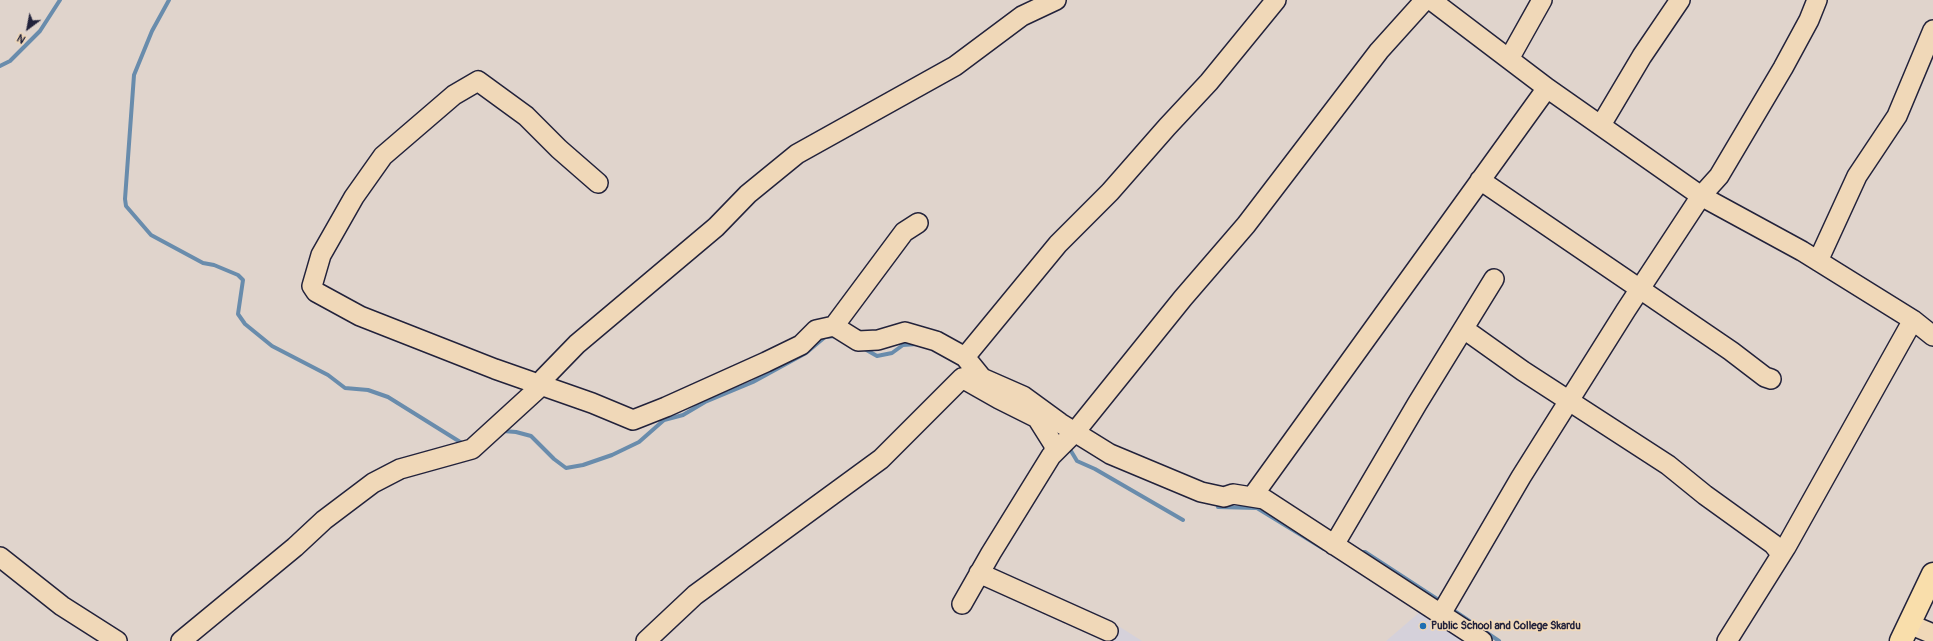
<!DOCTYPE html>
<html>
<head>
<meta charset="utf-8">
<style>
	body { margin:0 }
	#map { position:relative; width:1933px; height:641px; overflow:hidden; background:#e0d4cc; font-family:Pangolin,sans-serif }
	canvas { display:block }
	.north { position:absolute; left:8px; top:8px; width:40px; height:40px; -webkit-text-stroke:3px #f0d8b8; paint-order:stroke; rotate:212deg; font-size:11px; font-weight:700; line-height:16px; text-align:center; color:#22223b }
	.north::after { content:''; display:block; margin:auto; width:14px; height:18px; background:#22223b; clip-path:polygon(50% 0,100% 100%,50% 72%,0 100%) }
</style>
</head>
<body>
<div id="map">
<canvas width="1933" height="641"></canvas>
<div class="north">N</div>
</div>
<script>
const c = document.querySelector('canvas').getContext('2d');
c.lineJoin = 'round';
function fill(path, color) { c.fillStyle = color; c.fill(path, 'evenodd'); }
const shape = rows => new Path2D(rows.map(r => 'M' + r).join(''));
function stroke(path, color, width, dash) { c.strokeStyle = color; c.lineWidth = width; c.lineCap = dash ? 'butt' : 'round'; c.setLineDash(dash || []); c.stroke(path); }
function drawText(font, color, halo, rows, align = 'center') {
  c.font = font + ' Pangolin,sans-serif'; c.lineWidth = 3.5; c.setLineDash([]); c.textBaseline = 'middle'; c.strokeStyle = halo; c.fillStyle = color; for (const [text, x, y, turn = 0] of rows) {
    c.save(); c.translate(x, y); c.rotate((+turn || 0) * Math.PI / 180); c.textAlign = isNaN(turn) ? turn : align; if (halo) c.strokeText(text, 0, 0); c.fillText(text, 0, 0); c.restore();
  }
}
fill(shape([
	[1421,611,1464,641,1386,641],
	[1120,627,1142,641,1110,641]
]), '#d5d1da');
stroke(shape([
	[169,0,152,31,134,75,125,199,126,206,151,235,203,263,214,265,238,275,243,280,238,314,245,324,272,346,328,375,345,388,368,390,388,397,465,445],
	[0,66,10,61,40,31,60,0],
	[863,348,877,356,892,353,903,345,917,344],
	[503,431,516,432,531,436,554,459,566,468,583,465,612,455,639,442,664,420,683,415,705,402,753,382,806,353,825,337,836,336],
	[1071,451,1077,461,1095,469,1183,520],
	[1218,507,1257,508,1324,549],
	[1361,552,1365,552,1437,599],
	[1456,612,1499,641]
]), '#698cac', 4);
const minor = shape([
	[1431,0,1547,88,1701,196,1802,251,1913,320,1933,336],
	[1509,59,1542,0],
	[1601,125,1642,56,1680,0],
	[1480,180,1731,351,1765,377,1771,379],
	[598,183,559,149,526,116,478,81,454,95,383,156,354,197,321,255,312,286,316,292,360,316,495,369,592,403,633,420,666,407,766,362,801,345,816,330,834,326,904,232,918,223],
	[1818,261,1857,176,1897,116,1933,30],
	[834,326,858,341,878,340,905,332,936,341,965,357,982,378,1023,396,1060,423,1110,454,1201,492,1224,497,1233,494,1264,499,1482,641],
	[1464,329,1523,371,1668,465,1705,495,1773,544,1781,554],
	[965,357,1058,244,1110,192,1167,127,1209,82,1276,0],
	[1252,497,1547,88],
	[1334,545,1417,404,1494,279],
	[0,557,62,606,117,641],
	[979,573,1108,631],
	[962,604,991,553,1051,456,1075,432,1183,298,1246,225,1379,51,1425,0],
	[1441,614,1521,477,1626,310,1701,196,1719,176,1783,68,1809,20,1817,0],
	[1909,624,1933,634],
	[181,641,295,547,324,520,373,483,400,469,472,449,541,386,544,378,577,344,716,227,748,194,797,154,955,66,1022,16,1056,0],
	[646,641,695,595,881,459,962,378,999,399,1037,418,1054,445,1054,452],
	[1727,641,1786,547,1913,320]
]);
const major = shape([
	[1901,641,1933,574]
]);
stroke(minor, '#22223b', 22);
stroke(major, '#22223b', 25);
stroke(minor, '#f0d8b8', 19);
stroke(major, '#f9deab', 22);
for (const [x, y, r, color] of [
	[1423,626,4,"#1f6fb2"]
]) { const dot = new Path2D(); dot.arc(x, y, r, 0, 2 * Math.PI); c.fillStyle = color; c.fill(dot); stroke(dot, '#f0d8b8', 1.5); }
drawText('bold 11px', '#22223b', '#f0d8b8', [
	["Public School and College Skardu",1431,626]
], 'left');
</script>
</body>
</html>
